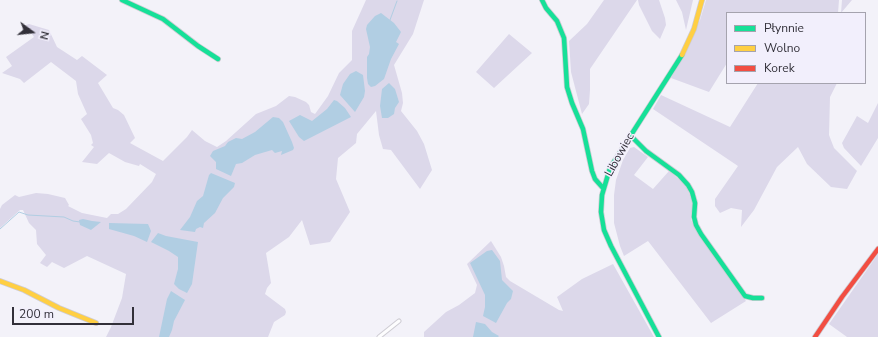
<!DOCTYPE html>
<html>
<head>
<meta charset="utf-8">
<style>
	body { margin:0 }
	#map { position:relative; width:878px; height:337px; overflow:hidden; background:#f3f2f9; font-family:"Nunito Sans",sans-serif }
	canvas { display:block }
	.legend { position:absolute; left:726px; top:12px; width:140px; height:72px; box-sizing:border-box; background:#f2effc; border:1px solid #a5a3ae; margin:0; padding:5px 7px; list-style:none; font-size:12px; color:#323039 }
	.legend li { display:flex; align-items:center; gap:8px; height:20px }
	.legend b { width:20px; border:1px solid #a5a3ae }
	.north { position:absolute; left:12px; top:12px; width:40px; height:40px; -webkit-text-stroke:3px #f2effc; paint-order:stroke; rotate:105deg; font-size:11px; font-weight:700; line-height:16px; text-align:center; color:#323039 }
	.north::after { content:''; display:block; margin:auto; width:14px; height:18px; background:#323039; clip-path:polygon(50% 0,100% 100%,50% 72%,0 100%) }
	.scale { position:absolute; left:12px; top:307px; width:122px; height:18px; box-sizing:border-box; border:2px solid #323039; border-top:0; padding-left:5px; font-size:12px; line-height:14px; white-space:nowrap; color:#323039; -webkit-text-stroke:3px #f2effc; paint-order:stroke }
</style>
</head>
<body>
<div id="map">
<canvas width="878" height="337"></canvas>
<ul class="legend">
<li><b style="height:5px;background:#16e098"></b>Płynnie</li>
<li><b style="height:5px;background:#ffcf43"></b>Wolno</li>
<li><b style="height:5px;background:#f24e42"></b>Korek</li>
</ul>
<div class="north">N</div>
<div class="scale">200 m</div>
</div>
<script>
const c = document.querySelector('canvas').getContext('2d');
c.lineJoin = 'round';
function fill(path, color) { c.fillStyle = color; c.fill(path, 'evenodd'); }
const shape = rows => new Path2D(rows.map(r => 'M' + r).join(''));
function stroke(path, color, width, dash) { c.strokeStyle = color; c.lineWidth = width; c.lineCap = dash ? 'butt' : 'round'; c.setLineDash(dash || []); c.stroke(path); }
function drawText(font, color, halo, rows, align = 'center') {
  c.font = font + ' "Nunito Sans",sans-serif'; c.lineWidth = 3; c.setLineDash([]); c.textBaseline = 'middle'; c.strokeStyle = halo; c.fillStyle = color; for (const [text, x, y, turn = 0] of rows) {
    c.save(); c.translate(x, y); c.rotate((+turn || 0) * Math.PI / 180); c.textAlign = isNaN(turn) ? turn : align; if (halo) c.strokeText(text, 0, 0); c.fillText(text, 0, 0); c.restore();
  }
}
fill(shape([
	[366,0,424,0,413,34,394,65,402,93,403,103,401,111,417,131,424,144,432,170,420,189,391,150,383,149,379,135,376,111,357,134,356,143,338,158,336,179,350,212,330,242,310,245,302,220,289,237,266,253,271,283,267,288,265,294,285,309,286,312,285,315,274,322,268,337,106,337,111,327,122,298,126,274,87,256,64,268,52,262,47,267,40,263,46,255,37,244,36,230,29,223,23,210,20,210,0,228,0,209,2,205,15,195,19,197,36,193,48,194,65,198,69,205,68,206,82,213,107,218,111,214,118,214,126,209,152,182,156,174,140,164,139,166,125,162,109,153,97,164,82,162,94,147,91,145,93,143,91,135,81,119,87,114,78,94,76,81,51,62,24,83,20,79,2,73,12,66,6,57,34,37,26,25,29,24,49,30,57,47,77,60,82,56,107,75,98,83,113,108,118,110,124,115,135,138,130,143,163,161,187,137,192,130,205,141,217,147,226,141,256,114,276,106,289,96,295,97,306,102,309,105,311,112,315,114,328,96,339,73,352,60,352,31],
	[604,0,637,0,590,69,590,90,589,104,582,114,571,72,569,41,587,24],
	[638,0,659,0,665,18,666,25,660,39,652,31,639,5],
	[676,0,693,0,686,30,682,12],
	[706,0,839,0,838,13,727,13,727,63,709,92,671,78,700,20],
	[842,0,852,0,841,13],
	[509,34,532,53,494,88,476,72],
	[758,83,837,83,830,97,829,135,834,148,857,171,847,189,831,187,807,164,798,147,777,167,754,210,741,227,742,210,731,208,720,213,715,206,715,199,738,166,653,109,661,95,730,127],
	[878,103,878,138,861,166,844,148,842,143,857,116,868,123],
	[634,147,648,157,634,175,653,189,669,171,686,185,693,203,691,220,746,301,711,323,648,241,624,256,620,246,614,223,614,195,616,180,623,160,630,148],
	[491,241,501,257,504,266,506,277,510,281,559,310,563,311,557,297,582,279,613,264,654,337,424,337,424,332,446,312,459,305,475,293,477,285,467,264],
	[878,254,878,337,847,337,829,324]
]), '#dcd8ea');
fill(shape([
	[381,13,394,23,401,32,396,42,399,44,391,59,384,79,375,86,371,87,368,84,367,78,367,57,369,54,370,47,366,29,367,25,375,16],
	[356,71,363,75,365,91,364,97,355,112,340,95,343,84,350,74],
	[389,83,395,89,399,102,395,108,394,114,388,118,382,118,380,106,382,89],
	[334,100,337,101,345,108,351,117,304,141,299,137,289,121,300,115,312,121,327,109],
	[273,117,279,118,283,122,292,142,294,148,293,150,281,155,282,151,275,153,272,150,255,155,242,163,236,164,231,176,216,169,216,162,210,156,213,151,225,146,228,142,236,138,242,139,255,132],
	[211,173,235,183,234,187,223,198,215,213,204,223,203,228,200,227,196,229,195,232,180,230,190,217,197,201,203,196,209,175],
	[83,219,92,221,101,222,91,230,80,225,79,220],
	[109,223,148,224,151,231,147,242,134,236,109,229],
	[158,233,166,236,198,242,192,284,187,293,179,289,174,284,178,269,178,257,169,251,151,242],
	[492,250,500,261,502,280,513,291,511,299,507,303,496,323,483,316,485,307,485,295,470,263,487,251],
	[171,291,185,300,174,321,172,330,169,337,159,337,167,299],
	[476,322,485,324,492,332,499,336,498,337,473,337]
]), '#b1cee3');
stroke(shape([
	[390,20,397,1],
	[0,229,19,212,28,215,64,217,73,221,80,222]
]), '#b1cee3', 1);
const street = shape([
	[379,337,399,321]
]);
const fast = shape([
	[122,0,163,19,198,46,218,59],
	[542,0,546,8,557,21,564,38,567,87,572,103,583,129,592,171,595,179,603,188],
	[630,135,646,151,679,175,688,185,692,192,695,203,694,217,696,225,701,234,745,296,753,298,762,298],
	[659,337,611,246,604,230,601,212,602,195,610,168,682,55]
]);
const slow = shape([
	[682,55,694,29,702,0],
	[0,281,24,290,59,308,96,323]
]);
const jam = shape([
	[815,337,842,297,878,249]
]);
stroke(street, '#ceccd3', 5);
stroke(fast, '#ceccd3', 6);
stroke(slow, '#ceccd3', 6);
stroke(jam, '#ceccd3', 6);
stroke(street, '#fdfdfe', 3);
stroke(fast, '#16e098', 4.5);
stroke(slow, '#ffcf43', 4.5);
stroke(jam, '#f24e42', 4.5);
drawText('12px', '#323039', '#f2effc', [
	["Libowiec",620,155,-61]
]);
</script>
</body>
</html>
